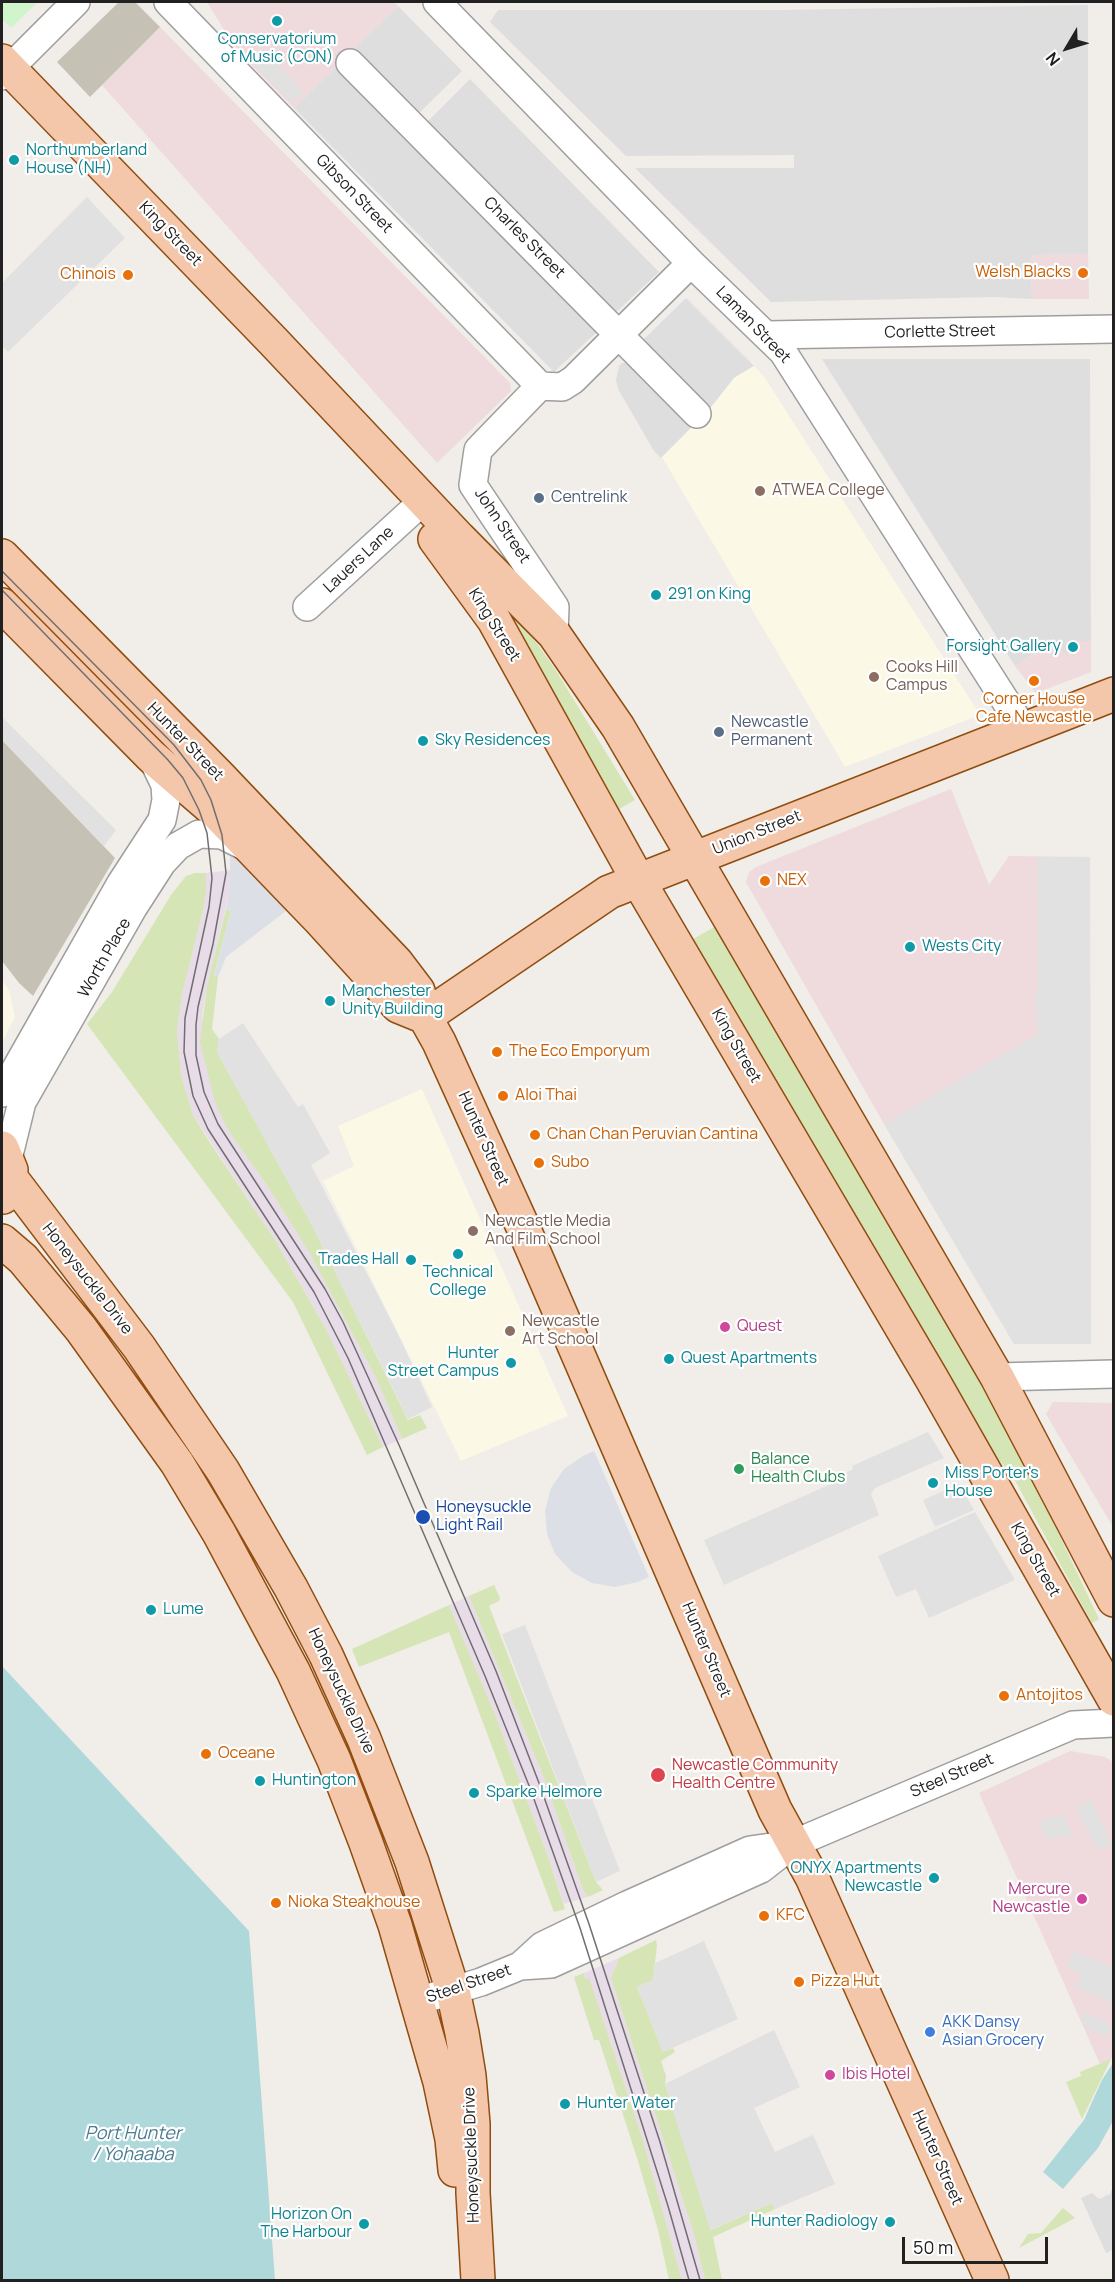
<!DOCTYPE html>
<html>
<head>
<meta charset="utf-8">
<style>
	body { margin:0 }
	#map { position:relative; width:1115px; height:2282px; overflow:hidden; background:#f1ede9; font-family:Manrope,sans-serif }
	canvas { display:block }
	.frame { position:absolute; inset:0; border:3px solid #212121; pointer-events:none }
	.north { position:absolute; left:1037px; top:18px; width:60px; height:60px; -webkit-text-stroke:4px #fff; paint-order:stroke; rotate:232deg; font-size:16px; font-weight:700; line-height:24px; text-align:center; color:#212121 }
	.north::after { content:''; display:block; margin:auto; width:21px; height:27px; background:#212121; clip-path:polygon(50% 0,100% 100%,50% 72%,0 100%) }
	.scale { position:absolute; left:902px; top:2237px; width:146px; height:27px; box-sizing:border-box; border:3px solid #212121; border-top:0; padding-left:8px; font-size:18px; line-height:21px; white-space:nowrap; color:#212121; -webkit-text-stroke:4px #fff; paint-order:stroke }
</style>
</head>
<body>
<div id="map">
<canvas width="1115" height="2282"></canvas>
<div class="frame"></div>
<div class="north">N</div>
<div class="scale">50 m</div>
</div>
<script>
const c = document.querySelector('canvas').getContext('2d');
c.lineJoin = 'round';
function fill(path, color) { c.fillStyle = color; c.fill(path, 'evenodd'); }
const shape = rows => new Path2D(rows.map(r => 'M' + r).join(''));
function stroke(path, color, width, dash) { c.strokeStyle = color; c.lineWidth = width; c.lineCap = dash ? 'butt' : 'round'; c.setLineDash(dash || []); c.stroke(path); }
function drawText(font, color, halo, rows, align = 'center') {
  c.font = font + ' Manrope,sans-serif'; c.lineWidth = 4.5; c.setLineDash([]); c.textBaseline = 'middle'; c.strokeStyle = halo; c.fillStyle = color; for (const [text, x, y, turn = 0] of rows) {
    c.save(); c.translate(x, y); c.rotate((+turn || 0) * Math.PI / 180); c.textAlign = isNaN(turn) ? turn : align; if (halo) c.strokeText(text, 0, 0); c.fillText(text, 0, 0); c.restore();
  }
}
fill(shape([
	[1088,5,1088,254,1031,255,1032,299,995,297,771,302,635,168,794,168,794,155,626,156,490,22,498,10,777,10],
	[398,6,462,71,416,116,352,51],
	[341,62,598,331,554,372,294,108],
	[470,79,659,272,614,314,424,125],
	[686,298,754,366,734,378,709,411,641,342],
	[822,359,1090,359,1091,641,1068,642,1068,659,1055,641,1015,666],
	[622,363,630,363,693,426,661,458,654,451,618,389,616,380,619,366],
	[1113,2186,1113,2250,1106,2253,1081,2198,1092,2193,1099,2199,1110,2194]
]), '#dfdedf');
fill(shape([
	[207,2,393,2,398,6,294,108,236,49],
	[160,27,510,383,511,391,437,463,102,85],
	[1088,254,1089,299,1032,299,1031,255],
	[1056,641,1067,658,1068,641,1091,641,1091,672,1036,693,1015,666],
	[951,789,989,885,1009,856,1090,857,1091,1344,1014,1344,884,1124,746,882,749,872,756,867],
	[1053,1402,1113,1403,1113,1527,1046,1414],
	[1070,1751,1105,1757,1113,1762,1114,2055,1111,2059,1100,2064,979,1793]
]), '#efdadd');
fill(shape([
	[232,870,230,890,207,986,202,1016,228,1130,268,1187,309,1252,375,1376,402,1439,383,1447,326,1329,301,1285,275,1240,193,1115,181,1075,177,1030,182,995,203,910,206,873],
	[469,1596,544,1778,583,1890,588,1897,564,1904,549,1859,496,1717,449,1605],
	[619,1958,611,1978,693,2231,705,2280,682,2280,643,2140,589,1979,585,1979,584,1973]
]), '#e9dce9');
fill(shape([
	[754,366,765,378,980,715,845,767,662,457,708,411,734,378],
	[2,980,9,990,15,1017,2,1042],
	[422,1089,568,1416,461,1461,323,1181,354,1166,338,1126]
]), '#fcf8e6');
fill(shape([
	[119,2,135,2,160,27,90,97,57,62],
	[2,740,115,858,33,996,19,983,2,961]
]), '#c5c2b5');
fill(shape([
	[421,508,533,638,555,669,635,800,616,811],
	[195,873,206,873,206,890,203,910,182,995,177,1030,181,1075,193,1115,205,1135,275,1240,326,1329,383,1447,367,1455,293,1302,87,1024,112,992,171,895,186,876],
	[226,909,231,911,214,975,218,977,212,1029,219,1039,217,1052,313,1227,408,1420,420,1415,427,1428,402,1439,375,1376,309,1252,268,1187,228,1130,215,1102,200,1042,207,986],
	[718,925,1010,1431,1099,1619,1092,1623,1011,1473,979,1439,928,1354,929,1339,693,939],
	[494,1585,500,1598,499,1601,489,1606,596,1882,603,1890,588,1897,583,1890,544,1778,469,1596],
	[449,1605,496,1717,549,1859,565,1909,554,1912,449,1632,359,1667,352,1649],
	[656,1940,657,1945,653,1980,637,1987,663,2052,673,2048,675,2052,661,2061,666,2076,665,2084,711,2230,772,2203,775,2209,713,2237,722,2280,705,2280,693,2231,611,1978,619,1958],
	[584,1973,585,1979,589,1978,643,2140,682,2280,669,2280,658,2230,638,2161,599,2040,594,2040,574,1977],
	[1111,2059,1082,2119,1066,2082,1081,2076,1080,2072],
	[1063,2208,1075,2218,1019,2248,1028,2234,1041,2233]
]), '#d5e5b5');
fill(shape([
	[2,2,38,2,11,28,2,19]
]), '#d0f5cc');
fill(shape([
	[267,53,303,92,292,103,254,65],
	[87,197,125,238,8,352,2,346,2,283],
	[2,717,116,830,104,846,2,740],
	[1037,857,1090,857,1091,1344,1014,1344,884,1124,1038,1034,1035,990,1038,990],
	[243,1023,298,1107,303,1104,330,1153,311,1165,397,1332,432,1407,408,1419,313,1227,217,1052,219,1039],
	[928,1432,944,1458,875,1488,871,1494,879,1515,724,1585,704,1540,847,1477,846,1473,853,1469,852,1466],
	[959,1484,974,1510,935,1527,923,1500],
	[975,1512,1015,1580,929,1618,916,1589,896,1597,878,1556],
	[525,1625,620,1871,596,1882,502,1634],
	[1091,1800,1112,1844,1098,1851,1076,1806],
	[1063,1814,1073,1836,1047,1839,1039,1822],
	[704,1941,738,2019,663,2052,637,1987,653,1980,655,1963],
	[1074,1951,1113,1968,1113,2004,1076,1987,1082,1974,1067,1967],
	[1083,2012,1112,2025,1106,2036,1083,2026],
	[774,2030,800,2087,754,2108,775,2152,813,2135,835,2184,775,2209,772,2203,710,2230,665,2084]
]), '#e1e1e1');
fill(shape([
	[230,851,234,852,290,908,226,957,218,977,214,976,231,911,226,909,230,889],
	[594,1451,649,1577,638,1582,615,1587,592,1583,572,1572,555,1554,547,1534,545,1511,551,1488,564,1469,583,1456]
]), '#dddfe6');
fill(shape([
	[2,1666,249,1931,275,2280,2,2280],
	[1113,2063,1113,2121,1098,2148,1063,2189,1043,2172,1084,2120,1102,2080]
]), '#aed8da');
const minor = shape([
	[168,2,540,386],
	[437,2,691,263,783,352,1024,730],
	[350,63,697,414],
	[2,76,76,2],
	[767,335,1114,329],
	[540,386,478,450,473,485,555,607,554,634],
	[540,386,562,387,573,380,691,263],
	[307,607,411,512],
	[2,1093,121,883,162,820,166,800,165,785,152,758],
	[8,1159,22,1102,133,908,162,863,178,846,199,834,222,835,246,847],
	[997,1377,1114,1374],
	[520,1966,551,1964,761,1869,793,1844,1073,1725,1114,1723],
	[418,2001,481,1982,520,1966,542,1946,627,1905,750,1850,792,1844]
]);
const major = shape([
	[2,61,273,341,459,538,554,634,618,727,997,1377,1114,1600],
	[435,539,494,620,638,880,932,1379,1114,1699],
	[2,556,220,777,396,962,418,991,425,1017,439,1042,523,1227,775,1810,812,1877,992,2280],
	[2,605,151,756,216,812,318,918,398,1006,425,1017],
	[425,1017,609,892,1114,694],
	[2,1148,11,1170,9,1185,3,1197],
	[11,1178,139,1347,223,1471,291,1588,326,1655,364,1739,412,1862,453,1991,462,2033,469,2076,473,2124,473,2193,478,2280],
	[2,1241,23,1259,81,1329,177,1463,219,1533,293,1671,334,1760,366,1843,395,1925,440,2082,452,2139,455,2170]
]);
stroke(minor, '#9e9e9e', 30);
stroke(major, '#904d0f', 36);
stroke(minor, '#fff', 27);
stroke(major, '#f4c7ab', 33);
stroke(shape([
	[2,571,174,745,201,780,211,800,222,835,226,873,213,944,198,1007,196,1025,196,1055,204,1092,218,1124,325,1289,343,1322,399,1445,496,1671,539,1783,589,1924,660,2142,700,2280],
	[2,590,168,760,183,778,199,810,207,833,212,878,209,907,185,1018,184,1052,193,1096,208,1129,314,1292,348,1358,485,1676,530,1788,580,1928,668,2206,689,2280]
]), '#6f6f6f', 1.5);
for (const [x, y, r, color] of [
	[277,21,6,"#0f9aa8"],
	[14,160,6,"#0f9aa8"],
	[1083,273,6,"#e8710a"],
	[128,275,6,"#e8710a"],
	[760,491,6,"#8d6e63"],
	[539,498,6,"#5c6f8a"],
	[656,595,6,"#0f9aa8"],
	[1073,647,6,"#0f9aa8"],
	[874,677,6,"#8d6e63"],
	[1034,681,6,"#e8710a"],
	[719,732,6,"#5c6f8a"],
	[423,741,6,"#0f9aa8"],
	[765,881,6,"#e8710a"],
	[910,947,6,"#0f9aa8"],
	[330,1001,6,"#0f9aa8"],
	[497,1052,6,"#e8710a"],
	[503,1096,6,"#e8710a"],
	[535,1135,6,"#e8710a"],
	[539,1163,6,"#e8710a"],
	[473,1231,6,"#8d6e63"],
	[458,1254,6,"#0f9aa8"],
	[411,1260,6,"#0f9aa8"],
	[725,1327,6,"#d1479c"],
	[510,1331,6,"#8d6e63"],
	[669,1359,6,"#0f9aa8"],
	[511,1363,6,"#0f9aa8"],
	[739,1469,6,"#2e9e5b"],
	[933,1483,6,"#0f9aa8"],
	[423,1517,8,"#1a4fb4"],
	[151,1610,6,"#0f9aa8"],
	[1004,1696,6,"#e8710a"],
	[206,1754,6,"#e8710a"],
	[658,1775,8,"#e0444e"],
	[260,1781,6,"#0f9aa8"],
	[474,1793,6,"#0f9aa8"],
	[934,1878,6,"#0f9aa8"],
	[1082,1899,6,"#d1479c"],
	[276,1903,6,"#e8710a"],
	[764,1916,6,"#e8710a"],
	[799,1982,6,"#e8710a"],
	[930,2032,6,"#3f7fe0"],
	[830,2075,6,"#d1479c"],
	[565,2104,6,"#0f9aa8"],
	[890,2222,6,"#0f9aa8"],
	[364,2224,6,"#0f9aa8"]
]) { const dot = new Path2D(); dot.arc(x, y, r, 0, 2 * Math.PI); c.fillStyle = color; c.fill(dot); stroke(dot, '#fff', 2); }
drawText('16px', '#0d838f', '#fff', [
	["Conservatorium",277,40,"center"],
	["of Music (CON)",277,58,"center"],
	["Northumberland",26,151],
	["House (NH)",26,169],
	["291 on King",668,595],
	["Forsight Gallery",1061,647,"right"],
	["Sky Residences",435,741],
	["Wests City",922,947],
	["Manchester",342,992],
	["Unity Building",342,1010],
	["Trades Hall",399,1260,"right"],
	["Technical",458,1273,"center"],
	["College",458,1291,"center"],
	["Hunter",499,1354,"right"],
	["Street Campus",499,1372,"right"],
	["Quest Apartments",681,1359],
	["Miss Porter's",945,1474],
	["House",945,1492],
	["Lume",163,1610],
	["Huntington",272,1781],
	["Sparke Helmore",486,1793],
	["ONYX Apartments",922,1869,"right"],
	["Newcastle",922,1887,"right"],
	["Hunter Water",577,2104],
	["Horizon On",352,2215,"right"],
	["The Harbour",352,2233,"right"],
	["Hunter Radiology",878,2222,"right"]
], 'left');
drawText('16px', '#212121', '#fff', [
	["Gibson Street",354,194,46],
	["King Street",170,234,46],
	["Charles Street",524,238,45],
	["Laman Street",753,325,46],
	["Corlette Street",940,332,-1],
	["John Street",502,526,56],
	["Lauers Lane",359,560,-43],
	["King Street",494,625,58],
	["Hunter Street",185,742,46],
	["Union Street",757,833,-22],
	["Worth Place",105,958,-60],
	["King Street",736,1046,60],
	["Hunter Street",483,1139,66],
	["Honeysuckle Drive",87,1279,52],
	["King Street",1035,1560,60],
	["Hunter Street",706,1650,67],
	["Honeysuckle Drive",341,1691,65],
	["Steel Street",952,1776,-23],
	["Steel Street",469,1984,-19],
	["Honeysuckle Drive",472,2155,-92],
	["Hunter Street",937,2158,66]
]);
drawText('16px', '#c56008', '#fff', [
	["Welsh Blacks",1071,273,"right"],
	["Chinois",116,275,"right"],
	["Corner House",1034,700,"center"],
	["Cafe Newcastle",1034,718,"center"],
	["NEX",777,881],
	["The Eco Emporyum",509,1052],
	["Aloi Thai",515,1096],
	["Chan Chan Peruvian Cantina",547,1135],
	["Subo",551,1163],
	["Antojitos",1016,1696],
	["Oceane",218,1754],
	["Nioka Steakhouse",288,1903],
	["KFC",776,1916],
	["Pizza Hut",811,1982]
], 'left');
drawText('16px', '#785e54', '#fff', [
	["ATWEA College",772,491],
	["Cooks Hill",886,668],
	["Campus",886,686],
	["Newcastle Media",485,1222],
	["And Film School",485,1240],
	["Newcastle",522,1322],
	["Art School",522,1340]
], 'left');
drawText('16px', '#4e5e75', '#fff', [
	["Centrelink",551,498],
	["Newcastle",731,723],
	["Permanent",731,741]
], 'left');
drawText('16px', '#b23c85', '#fff', [
	["Quest",737,1327],
	["Mercure",1070,1890,"right"],
	["Newcastle",1070,1908,"right"],
	["Ibis Hotel",842,2075]
], 'left');
drawText('16px', '#27864d', '#fff', [
	["Balance",751,1460],
	["Health Clubs",751,1478]
], 'left');
drawText('16px', '#164399', '#fff', [
	["Honeysuckle",436,1508],
	["Light Rail",436,1526]
], 'left');
drawText('16px', '#be3a42', '#fff', [
	["Newcastle Community",672,1766],
	["Health Centre",672,1784]
], 'left');
drawText('16px', '#366cbe', '#fff', [
	["AKK Dansy",942,2023],
	["Asian Grocery",942,2041]
], 'left');
drawText('italic 18px', '#4c7c92', '#fff', [
	["Port Hunter",133,2134],
	["/ Yohaaba",133,2155]
]);
</script>
</body>
</html>
